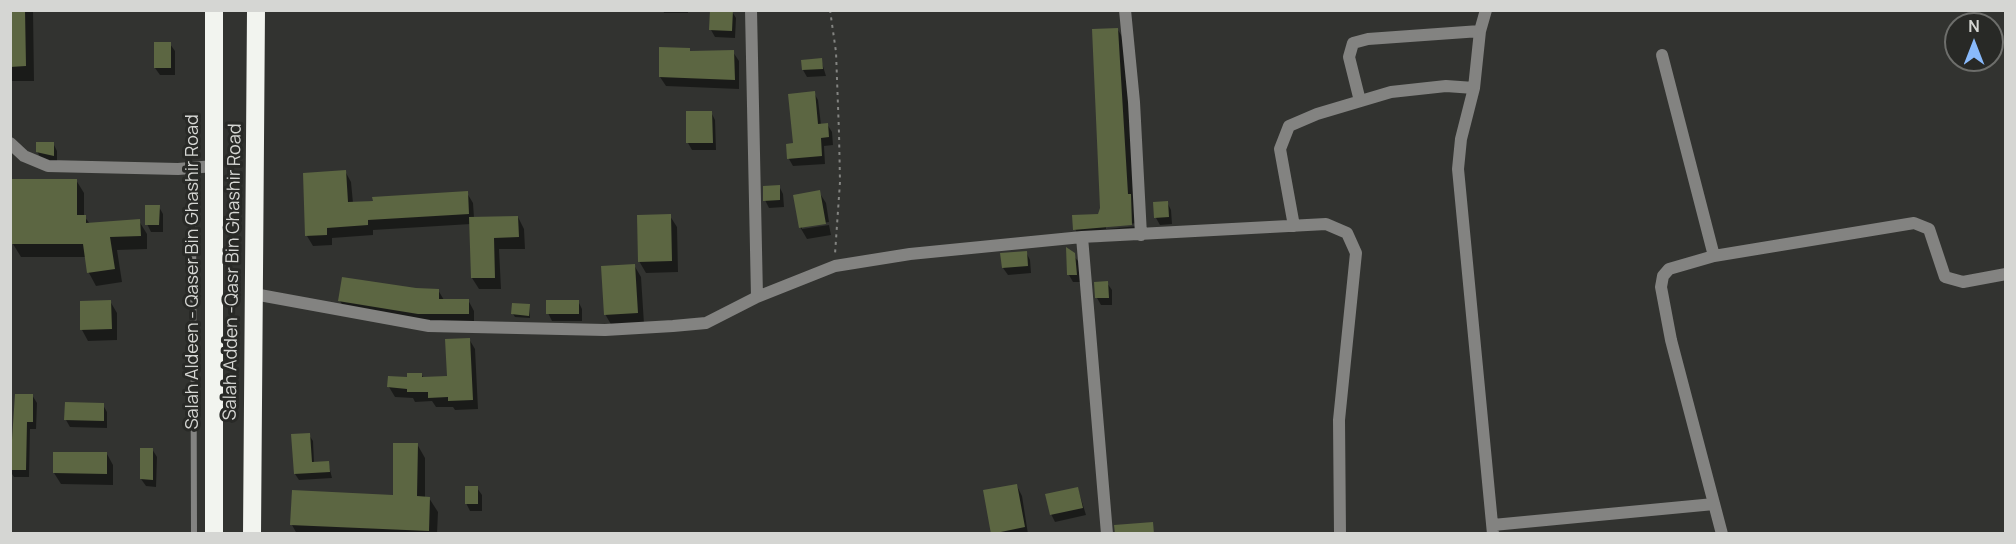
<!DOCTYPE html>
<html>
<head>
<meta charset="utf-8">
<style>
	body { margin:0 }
	#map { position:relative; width:2016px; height:544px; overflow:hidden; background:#323330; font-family:Manrope,sans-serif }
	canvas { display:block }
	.frame { position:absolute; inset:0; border:12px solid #d5d6d3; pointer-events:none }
	.north { position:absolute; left:1944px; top:12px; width:60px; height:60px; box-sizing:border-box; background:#282926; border:2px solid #6d6e6b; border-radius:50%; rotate:0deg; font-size:16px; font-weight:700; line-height:24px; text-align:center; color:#d5d6d3 }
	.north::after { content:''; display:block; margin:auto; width:21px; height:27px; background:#89bafc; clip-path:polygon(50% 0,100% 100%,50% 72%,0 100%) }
</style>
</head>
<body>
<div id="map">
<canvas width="2016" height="544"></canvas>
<div class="frame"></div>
<div class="north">N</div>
</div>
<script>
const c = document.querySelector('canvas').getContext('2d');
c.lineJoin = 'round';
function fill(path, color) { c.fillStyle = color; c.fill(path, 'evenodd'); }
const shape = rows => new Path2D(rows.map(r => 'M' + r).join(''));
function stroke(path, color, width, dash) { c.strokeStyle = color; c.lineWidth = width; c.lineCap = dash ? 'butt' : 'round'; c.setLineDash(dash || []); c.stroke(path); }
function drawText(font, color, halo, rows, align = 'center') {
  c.font = font + ' Manrope,sans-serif'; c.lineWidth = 6; c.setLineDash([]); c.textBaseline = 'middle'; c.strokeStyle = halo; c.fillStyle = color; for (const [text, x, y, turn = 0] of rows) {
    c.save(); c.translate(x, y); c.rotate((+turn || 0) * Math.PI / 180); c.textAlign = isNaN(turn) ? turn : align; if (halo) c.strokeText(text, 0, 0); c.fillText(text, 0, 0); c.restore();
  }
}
fill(shape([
	[10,10,33,10,34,81,10,81],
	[663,10,688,10,688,13,664,13],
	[731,10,736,18,735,38,715,37,711,30],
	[1118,30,1126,43,1138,223,1106,226,1106,229,1138,226,1139,239,1083,243,1075,229,1099,215,1102,208],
	[170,44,175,51,175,75,160,75,155,68],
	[689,49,691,53,733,52,739,61,739,89,666,86,660,77],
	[821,60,826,76,807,77,803,70],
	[814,93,818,100,821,125,827,124,832,132,833,145,824,146,825,164,793,166,789,159,788,145,795,145],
	[711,112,715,120,716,150,692,150,688,143],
	[53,143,57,151,57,163,41,159,37,151],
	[345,171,351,182,353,203,467,193,473,203,474,218,518,217,524,229,525,249,499,249,501,289,479,289,472,278,471,224,373,230,373,235,332,238,332,245,313,246,307,236],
	[10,180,76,180,84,193,84,216,90,224,139,221,147,234,147,249,117,250,122,282,96,286,89,273,86,257,21,257,13,244,13,227,10,227],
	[779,186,783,194,784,207,769,208,765,200],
	[819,192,826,203,829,222,802,226,802,229,829,225,831,235,807,239,800,227],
	[1167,202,1171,210,1172,224,1160,225,1156,218],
	[159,207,163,214,163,232,151,232,147,224],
	[670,216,677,227,678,272,646,273,639,261],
	[1068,250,1079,262,1080,282,1073,282,1069,275],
	[1026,252,1030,260,1031,273,1008,275,1003,268],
	[634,265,641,277,644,324,612,326,605,314],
	[1107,283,1112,290,1112,305,1101,305,1097,298],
	[416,290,438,290,444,300,468,300,474,311,474,324,425,324,346,311,340,301],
	[110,301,117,313,117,340,88,341,82,330],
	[578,301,582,309,582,321,552,321,548,313],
	[529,305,530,318,515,317,513,314],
	[469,339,475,349,478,409,455,410,453,407,436,407,432,401,415,402,413,398,395,397,389,387,408,379,421,374,424,378,449,378],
	[32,395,37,403,36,429,30,429,29,477,14,477,10,471,11,438,16,438],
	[103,405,107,412,107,428,70,427,66,420],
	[309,435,313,441,314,463,328,462,332,478,299,480,295,474],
	[417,444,425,458,425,498,429,498,438,512,437,534,297,534,292,525,394,497],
	[152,449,157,457,156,487,146,486,141,479],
	[107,454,113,465,113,485,61,484,54,473],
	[1017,486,1022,496,1028,534,992,534],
	[477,488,482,495,482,511,470,511,466,503],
	[1078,489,1086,515,1055,522,1051,514],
	[10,508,12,510,12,533,10,533]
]), '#0007');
fill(shape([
	[10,10,25,10,26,66,10,67],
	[710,10,733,10,732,31,709,30],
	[1118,28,1128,194,1131,194,1132,225,1073,230,1072,215,1098,214,1100,208,1092,29],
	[154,42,171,42,171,68,154,68],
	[659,47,690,48,690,51,734,50,735,80,659,77],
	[822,58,823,69,802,70,801,60],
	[815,91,818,124,828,123,829,137,821,138,822,156,787,159,786,144,793,143,788,94],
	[686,111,712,111,713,143,686,143],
	[36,142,54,142,54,156,36,152],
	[346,170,348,202,373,201,372,197,468,191,469,214,368,220,368,225,327,228,327,235,305,236,303,173],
	[10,179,77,179,77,215,86,215,86,223,140,219,141,236,110,237,115,269,87,273,83,244,12,244],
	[780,185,780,200,763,201,763,186],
	[820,190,826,224,799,228,793,195],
	[1168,201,1169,217,1154,218,1153,202],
	[145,205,160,205,159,225,145,225],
	[671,214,672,261,638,262,637,215],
	[518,216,519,237,494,238,495,278,471,278,469,217],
	[1066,247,1075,253,1077,275,1067,275],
	[1027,251,1028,266,1002,268,1000,253],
	[635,264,638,313,604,315,601,266],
	[342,277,416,288,439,289,439,299,469,299,469,314,418,314,338,301],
	[1108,281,1109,298,1095,298,1094,282],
	[111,300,112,329,80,330,80,301],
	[546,300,579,300,579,314,546,314],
	[512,303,530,304,529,316,511,314],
	[470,338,473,400,448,401,448,397,428,398,428,392,407,392,407,389,387,387,388,376,407,377,407,373,422,373,422,377,447,376,445,339],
	[15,394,33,394,33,422,27,422,26,470,10,470],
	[65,402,104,403,104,421,64,420],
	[310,433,312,462,329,461,330,472,294,474,291,434],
	[393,443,418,443,417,496,430,497,429,531,290,525,292,490,393,495],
	[140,448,153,448,153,480,140,479],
	[53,452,107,452,107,474,53,473],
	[1017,484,1025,527,991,534,983,490],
	[465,486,478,486,478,504,465,504],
	[1078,487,1083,508,1050,515,1045,494],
	[1153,522,1154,534,1115,534,1114,525]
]), '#5c6642');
stroke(shape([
	[830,10,836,52,839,133,840,182,835,254]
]), '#838481', 2, [3, 4.5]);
stroke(shape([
	[193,168,194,534]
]), '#838381', 6);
stroke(shape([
	[751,10,757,297],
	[1125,10,1134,102,1141,235],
	[1662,55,1714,256],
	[1474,88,1480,31,1486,10],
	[1360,101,1349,57,1353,43,1368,39,1480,31],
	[10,143,24,156,48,166,178,169,214,166],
	[1294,226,1280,149,1289,126,1317,114,1391,92,1446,86,1474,88,1461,139,1458,169,1493,534],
	[1082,237,1107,534],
	[254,294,429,326,605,330,673,326,706,323,757,297,835,266,910,254,1082,237,1326,224,1347,233,1356,253,1339,420,1340,534],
	[1493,525,1714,504],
	[1722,534,1671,340,1661,287,1663,276,1669,269,1714,256,1914,223,1929,229,1945,277,1963,282,2006,274]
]), '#838381', 12);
stroke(shape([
	[214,534,214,10],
	[252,534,256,10]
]), '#f2f4ef', 18);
drawText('18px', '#d5d6d3', '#282926', [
	["Salah Aldeen - Qaser Bin Ghashir Road",193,272,-90],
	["Salah Adden -Qasr Bin Ghashir Road",233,272,-89]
]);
</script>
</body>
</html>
